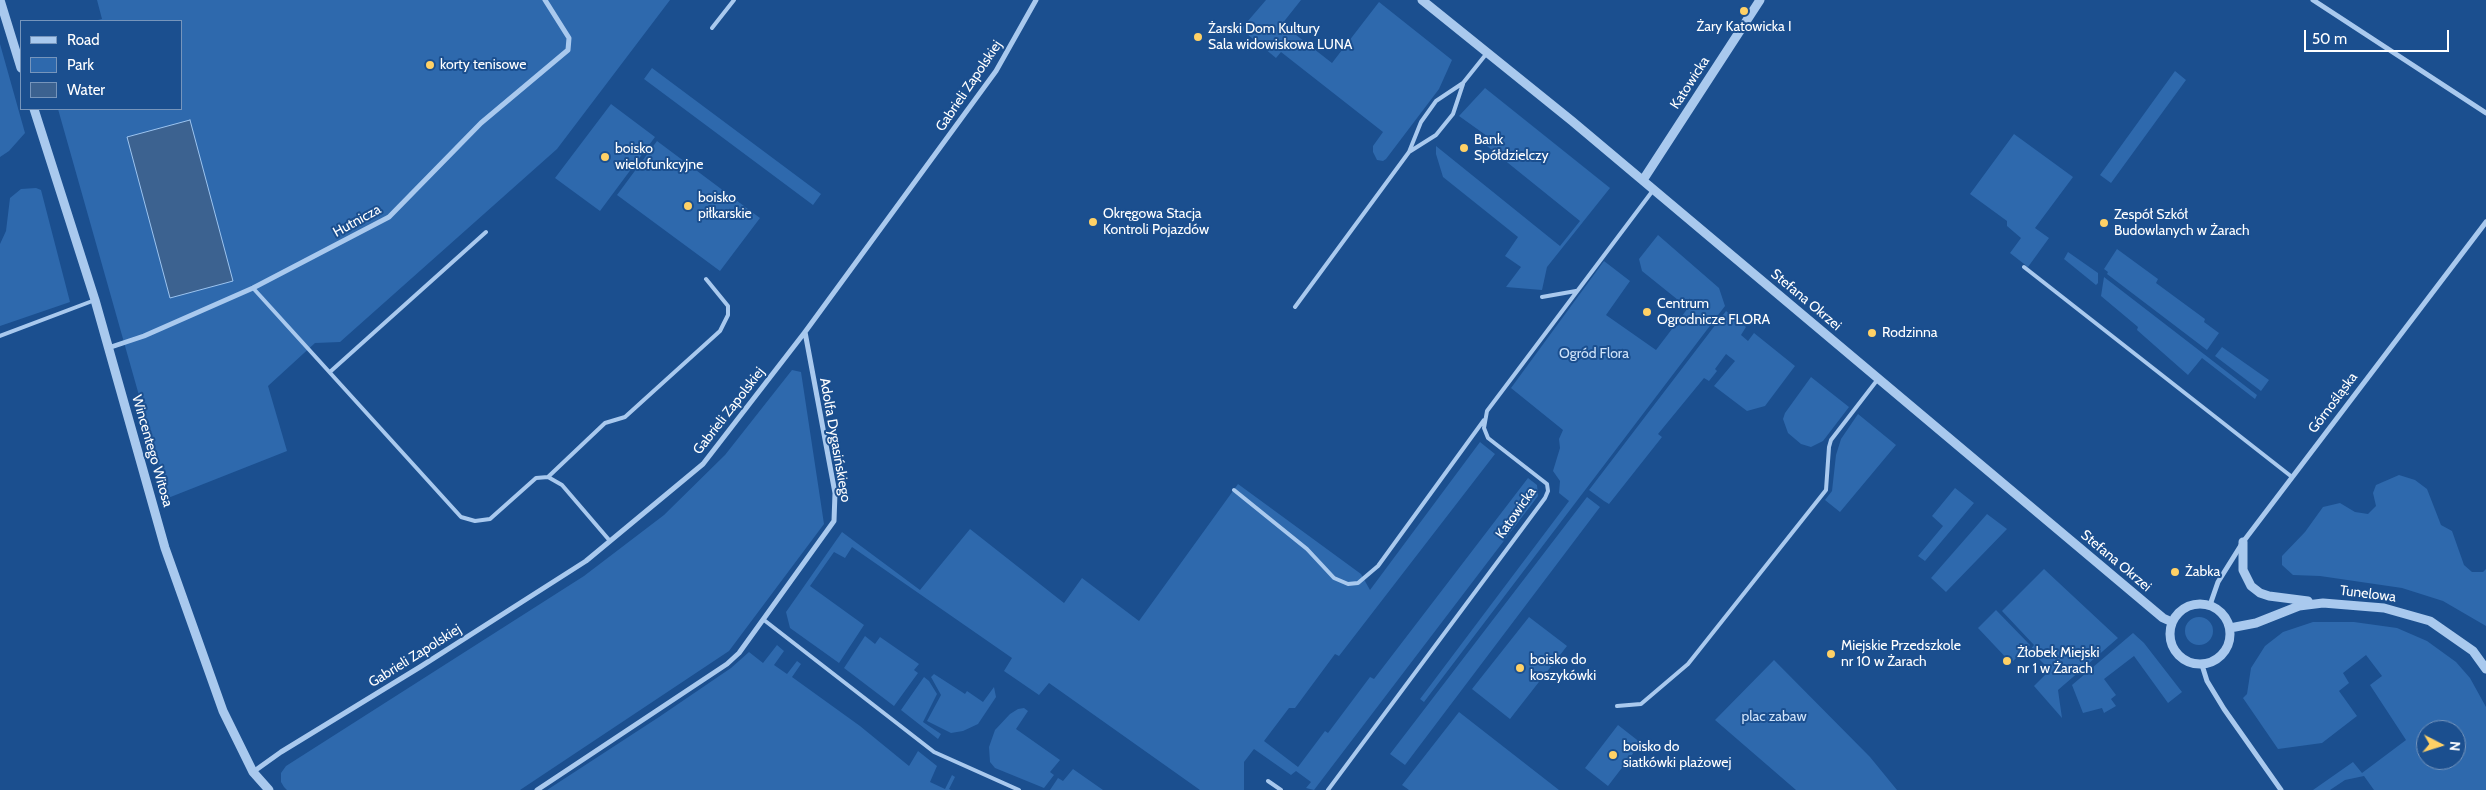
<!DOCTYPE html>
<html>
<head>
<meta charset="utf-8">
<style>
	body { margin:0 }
	#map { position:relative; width:2486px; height:790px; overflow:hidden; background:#1b4f8f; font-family:Cabin,sans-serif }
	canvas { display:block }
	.legend { position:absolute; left:20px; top:20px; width:162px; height:90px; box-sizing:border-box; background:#1b4f8f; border:1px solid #7695bc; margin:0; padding:6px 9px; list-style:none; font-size:15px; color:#fff }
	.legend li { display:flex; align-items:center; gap:10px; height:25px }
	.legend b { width:25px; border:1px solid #7695bc }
	.north { position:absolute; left:2416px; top:720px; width:50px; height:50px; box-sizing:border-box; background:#1b4f8f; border:1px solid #7695bc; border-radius:50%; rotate:95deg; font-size:14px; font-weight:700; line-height:20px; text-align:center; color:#fff }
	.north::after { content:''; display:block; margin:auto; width:18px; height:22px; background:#ffd166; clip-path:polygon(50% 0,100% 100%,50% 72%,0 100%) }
	.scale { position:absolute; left:2304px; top:30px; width:145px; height:22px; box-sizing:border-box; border:2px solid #fff; border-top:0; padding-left:6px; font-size:15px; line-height:18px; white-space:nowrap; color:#fff; -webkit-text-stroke:4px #1b4f8f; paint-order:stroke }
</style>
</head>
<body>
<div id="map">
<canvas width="2486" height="790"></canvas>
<ul class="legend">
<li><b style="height:6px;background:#a9c9ee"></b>Road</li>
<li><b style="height:14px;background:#2e69ad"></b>Park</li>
<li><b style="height:14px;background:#3c6290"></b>Water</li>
</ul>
<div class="north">N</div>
<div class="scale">50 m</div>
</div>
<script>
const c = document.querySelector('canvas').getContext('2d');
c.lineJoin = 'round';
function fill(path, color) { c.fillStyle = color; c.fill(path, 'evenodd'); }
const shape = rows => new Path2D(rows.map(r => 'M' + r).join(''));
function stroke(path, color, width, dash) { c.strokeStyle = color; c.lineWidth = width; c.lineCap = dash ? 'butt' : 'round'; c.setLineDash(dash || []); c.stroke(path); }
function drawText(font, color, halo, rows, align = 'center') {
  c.font = font + ' Cabin,sans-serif'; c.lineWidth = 4; c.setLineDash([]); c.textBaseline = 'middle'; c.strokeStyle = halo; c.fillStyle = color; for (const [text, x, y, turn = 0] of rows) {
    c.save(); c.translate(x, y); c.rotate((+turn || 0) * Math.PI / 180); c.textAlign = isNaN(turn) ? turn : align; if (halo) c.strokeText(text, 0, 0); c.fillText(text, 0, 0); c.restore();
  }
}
fill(shape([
	[97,0,670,0,557,149,340,342,315,343,268,386,287,451,168,498,58,109,181,109,181,21,94,21,102,19],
	[1266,0,1301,0,1282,24,1332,63,1379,2,1452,60,1439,89,1386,159,1383,161,1377,160,1373,152,1373,146,1383,132,1281,52,1276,58,1241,29],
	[0,44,25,133,9,151,0,157],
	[652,68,821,194,813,205,644,79],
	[2175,71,2186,80,2111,183,2100,175],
	[1485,88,1610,188,1547,267,1542,290,1506,287,1521,267,1505,256,1518,237,1443,177,1436,154,1436,146,1560,246,1580,221,1482,142,1487,136,1459,116],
	[611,104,655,137,600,211,555,178],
	[2014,134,2073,177,2035,228,2049,238,2028,267,2010,253,2021,238,2007,226,2007,221,1970,194],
	[657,141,760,218,720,271,617,195],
	[36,188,41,190,70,302,0,326,0,244,6,231,10,198,21,189],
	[1658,235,1719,288,1725,306,1424,702,1420,699,1569,501,1559,493,1560,481,1553,471,1560,448,1559,439,1563,430,1511,388,1604,261,1630,281,1606,315,1656,350,1688,308,1642,271,1639,259],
	[2117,249,2158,279,2156,283,2205,319,2204,322,2219,333,2207,350,2107,274,2108,272,2104,269],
	[2068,252,2098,273,2098,283,2096,285,2064,259],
	[2104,277,2257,395,2255,399,2202,358,2188,375,2137,330,2138,327,2101,296],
	[1726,311,1746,327,1741,335,1748,341,1754,333,1795,366,1765,406,1747,411,1714,386,1735,361,1726,354,1715,369,1717,371,1709,381,1704,378,1658,434,1662,437,1609,504,1604,501,1589,490],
	[2222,347,2269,380,2261,391,2215,356],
	[792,370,801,372,824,524,729,651,520,790,287,790,284,787,281,782,281,773,286,766,584,576,664,515,725,455],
	[1811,377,1849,407,1823,441,1811,447,1801,444,1788,433,1783,419,1785,413],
	[1858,414,1896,445,1840,512,1825,500,1832,491,1836,455,1841,439],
	[1480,442,1495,454,1339,656,1335,654,1295,708,1289,708,1264,741,1298,767,1325,731,1328,733,1370,677,1374,679,1528,478,1537,485,1538,496,1314,790,1306,788,1311,782,1296,771,1291,775,1254,749,1244,762,1244,790,1200,790,1049,683,1039,695,1004,671,1012,658,852,547,845,558,834,552,810,586,864,625,839,663,790,628,786,612,842,532,920,590,970,529,1064,603,1082,578,1139,621,1238,484,1361,574,1370,590],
	[2399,475,2415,480,2427,489,2441,525,2452,531,2464,565,2472,572,2483,572,2486,569,2486,626,2443,601,2402,588,2320,576,2293,575,2282,565,2282,556,2305,532,2323,507,2340,503,2355,512,2368,514,2376,506,2373,493,2376,485],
	[1955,488,1974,503,1925,561,1918,556,1943,526,1932,516],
	[1587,497,1600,507,1405,765,1390,754],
	[1987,514,2007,529,1946,592,1931,578],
	[2044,569,2118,638,2058,690,2062,718,2034,686,2050,670,2030,650,2034,645,2002,611],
	[1996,610,2030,645,2011,663,1978,628],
	[1529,617,1567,646,1510,719,1472,689],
	'2185 631a14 14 0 1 1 28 0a14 14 0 1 1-28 0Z',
	[2313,622,2354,622,2397,628,2427,641,2456,662,2470,678,2486,707,2486,790,2374,790,2364,776,2345,780,2330,790,2313,790,2353,762,2362,773,2406,740,2370,685,2382,676,2366,655,2343,673,2349,683,2339,691,2357,716,2322,743,2278,749,2243,698,2247,694,2251,668,2265,646,2283,632],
	[2426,730,2456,730,2456,760,2426,760],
	[2133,633,2144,643,2182,692,2168,703,2134,656,2104,679,2116,695,2111,699,2116,706,2104,713,2102,708,2083,713,2072,685],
	[865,636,875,644,880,637,919,664,914,670,918,673,894,706,844,668],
	[777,645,784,651,774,665,787,674,797,661,801,664,792,677,860,726,909,766,918,751,937,766,930,782,945,789,952,775,955,777,949,789,951,790,547,790,659,717,731,668,749,652,763,663],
	[1774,660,1870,757,1897,790,1796,790,1715,720],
	[934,674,965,694,967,691,983,702,994,687,996,697,978,724,963,731,951,733,927,721,941,695,931,677],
	[924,677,929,681,937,694,923,722,941,734,938,739,901,710],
	[1024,708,1028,711,1016,729,1060,760,1050,772,1054,775,1044,788,995,768,990,762,989,747,995,730,1010,714,1018,709],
	[1459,712,1559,790,1409,790,1402,785],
	[1618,725,1641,743,1608,786,1585,768],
	[1073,769,1103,790,1050,790,1058,778,1063,781]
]), '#2e69ad');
const water = shape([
	[190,120,233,281,170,298,127,137,190,120]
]);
fill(water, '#3c6290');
stroke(water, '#9cc4f0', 1);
stroke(shape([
	[712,28,734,0],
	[1409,152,1436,135,1453,114,1463,84],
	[2024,267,2292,477],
	[253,288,461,517,475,521,490,519,536,478,548,477,562,485,610,541],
	[1542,297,1576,291],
	[1295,307,1409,152,1421,122,1436,101,1463,83,1487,53],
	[0,336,95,300],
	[331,371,486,232],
	[548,477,605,423,625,417,720,331,728,315,728,306,706,279],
	[1234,490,1307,549,1334,578,1348,584,1358,583,1378,566,1484,420],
	[764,620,934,752,1019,790],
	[1617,706,1641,704,1688,664,1826,490,1829,447,1831,440,1878,379],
	[1268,781,1281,790],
	[1328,790,1545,498,1548,491,1547,484,1488,438,1484,428,1487,411,1654,189]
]), '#a9c9ee', 4);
stroke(shape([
	[2313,0,2486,113],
	[108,348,144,336,253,288,389,217,481,123,568,50,569,38,545,0],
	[2210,605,2218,582,2243,542,2486,222],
	[2202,665,2207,681,2224,709,2281,790],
	[253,772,281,752,420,667,586,561,703,464,805,332,996,71,1036,0],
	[537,790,727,664,739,653,834,521,835,493,805,332]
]), '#a9c9ee', 5);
stroke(shape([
	[0,0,21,68],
	[1422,0,1572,121,2163,618,2172,622],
	[34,109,95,300,165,548,223,711,253,772,269,790],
	[1643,180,1760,0],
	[2243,542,2243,570,2251,586,2260,593,2269,596,2308,601],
	'2170 634a30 30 0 1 1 60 0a30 30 0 1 1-60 0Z',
	[2230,628,2256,623,2299,606,2323,603,2384,608,2430,621,2473,651,2486,669]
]), '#a9c9ee', 9);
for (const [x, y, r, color] of [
	[1744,11,5,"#ffd166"],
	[1198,37,5,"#ffd166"],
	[430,65,5,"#ffd166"],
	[1464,148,5,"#ffd166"],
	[605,157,5,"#ffd166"],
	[688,206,5,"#ffd166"],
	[1093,222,5,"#ffd166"],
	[2104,223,5,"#ffd166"],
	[1647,312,5,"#ffd166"],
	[1872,333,5,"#ffd166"],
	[2175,572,5,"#ffd166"],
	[1831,654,5,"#ffd166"],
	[2007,661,5,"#ffd166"],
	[1520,668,5,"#ffd166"],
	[1613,755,5,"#ffd166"]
]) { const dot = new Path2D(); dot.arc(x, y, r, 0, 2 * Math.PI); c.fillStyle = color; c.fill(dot); stroke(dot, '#1b4f8f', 2); }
drawText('14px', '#fff', '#1b4f8f', [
	["Żary Katowicka I",1744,27,"center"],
	["Żarski Dom Kultury",1208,29],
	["Sala widowiskowa LUNA",1208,45],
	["korty tenisowe",440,65],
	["Bank",1474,140],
	["Spółdzielczy",1474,156],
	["boisko",615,149],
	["wielofunkcyjne",615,165],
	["boisko",698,198],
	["piłkarskie",698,214],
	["Okręgowa Stacja",1103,214],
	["Kontroli Pojazdów",1103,230],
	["Zespół Szkół",2114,215],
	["Budowlanych w Żarach",2114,231],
	["Centrum",1657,304],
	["Ogrodnicze FLORA",1657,320],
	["Rodzinna",1882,333],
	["Żabka",2185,572],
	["Miejskie Przedszkole",1841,646],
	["nr 10 w Żarach",1841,662],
	["Żłobek Miejski",2017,653],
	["nr 1 w Żarach",2017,669],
	["boisko do",1530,660],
	["koszykówki",1530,676],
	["boisko do",1623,747],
	["siatkówki plażowej",1623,763]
], 'left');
drawText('14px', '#fff', '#1b4f8f', [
	["Katowicka",1690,83,-57],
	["Gabrieli Zapolskiej",969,86,-56],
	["Hutnicza",357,221,-29],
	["Stefana Okrzei",1806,300,40],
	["Górnośląska",2333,403,-53],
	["Gabrieli Zapolskiej",729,411,-52],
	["Adolfa Dygasińskiego",835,440,80],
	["Wincentego Witosa",152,451,74],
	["Katowicka",1516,513,-55],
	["Stefana Okrzei",2116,561,40],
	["Tunelowa",2368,594,7],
	["Gabrieli Zapolskiej",415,656,-32]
]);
drawText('14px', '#cfe3fa', '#1b4f8f', [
	["Ogród Flora",1594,354],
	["plac zabaw",1774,717]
]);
</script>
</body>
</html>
